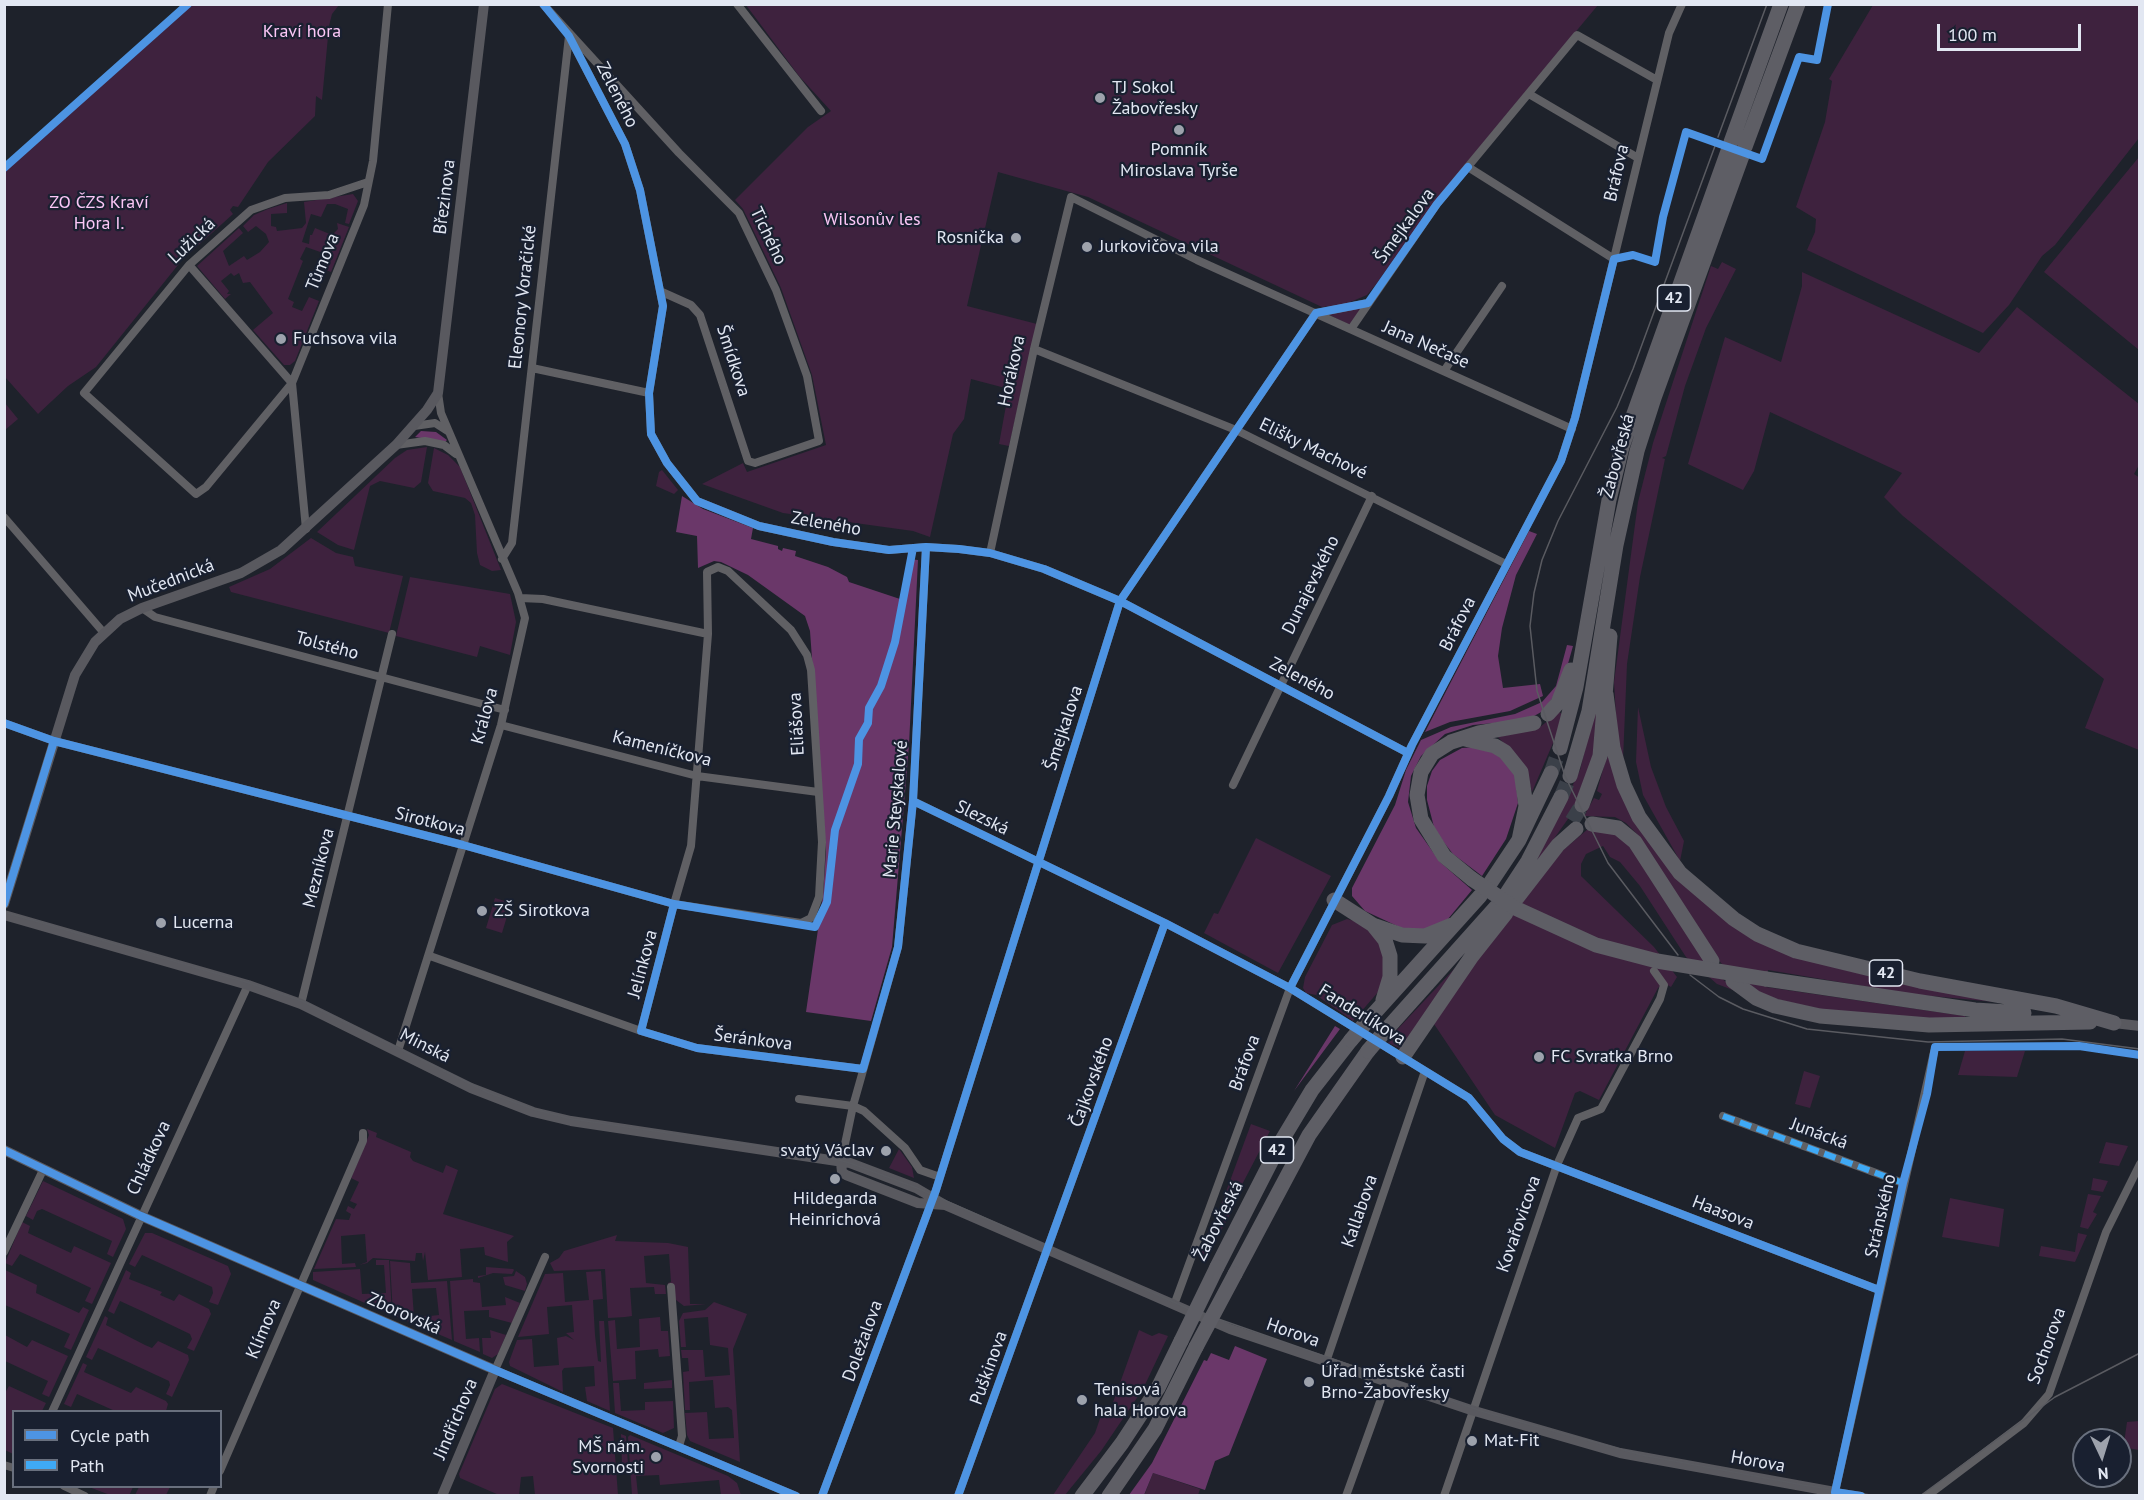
<!DOCTYPE html>
<html>
<head>
<meta charset="utf-8">
<style>
	body { margin:0 }
	#map { position:relative; width:2144px; height:1500px; overflow:hidden; background:#1e222b; font-family:"PT Sans",sans-serif }
	canvas { display:block }
	.frame { position:absolute; inset:0; border:6px solid #e2e7f2; pointer-events:none }
	.legend { position:absolute; left:12px; top:1410px; width:210px; height:78px; box-sizing:border-box; background:#192030; border:2px solid #69707e; margin:0; padding:8px 10px; list-style:none; font-size:18px; color:#e2e7f2 }
	.legend li { display:flex; align-items:center; gap:12px; height:30px }
	.legend b { width:30px; border:2px solid #69707e }
	.north { position:absolute; left:2072px; top:1428px; width:60px; height:60px; box-sizing:border-box; background:#192030; border:2px solid #69707e; border-radius:50%; rotate:176deg; font-size:16px; font-weight:700; line-height:24px; text-align:center; color:#e2e7f2 }
	.north::after { content:''; display:block; margin:auto; width:21px; height:27px; background:#9da2ac; clip-path:polygon(50% 0,100% 100%,50% 72%,0 100%) }
	.scale { position:absolute; left:1937px; top:24px; width:144px; height:27px; box-sizing:border-box; border:3px solid #e2e7f2; border-top:0; padding-left:8px; font-size:18px; line-height:21px; white-space:nowrap; color:#e2e7f2; -webkit-text-stroke:4px #192030; paint-order:stroke }
</style>
</head>
<body>
<div id="map">
<canvas width="2144" height="1500"></canvas>
<div class="frame"></div>
<ul class="legend">
<li><b style="height:8px;background:#4d94e3"></b>Cycle path</li>
<li><b style="height:8px;background:#3fa9f5"></b>Path</li>
</ul>
<div class="north">N</div>
<div class="scale">100 m</div>
</div>
<script>
const c = document.querySelector('canvas').getContext('2d');
c.lineJoin = 'round';
function fill(path, color) { c.fillStyle = color; c.fill(path, 'evenodd'); }
const shape = rows => new Path2D(rows.map(r => 'M' + r).join(''));
function stroke(path, color, width, dash) { c.strokeStyle = color; c.lineWidth = width; c.lineCap = dash ? 'butt' : 'round'; c.setLineDash(dash || []); c.stroke(path); }
function drawText(font, color, halo, rows, align = 'center') {
  c.font = font + ' "PT Sans",sans-serif'; c.lineWidth = 4.5; c.setLineDash([]); c.textBaseline = 'middle'; c.strokeStyle = halo; c.fillStyle = color; for (const [text, x, y, turn = 0] of rows) {
    c.save(); c.translate(x, y); c.rotate((+turn || 0) * Math.PI / 180); c.textAlign = isNaN(turn) ? turn : align; if (halo) c.strokeText(text, 0, 0); c.fillText(text, 0, 0); c.restore();
  }
}
fill(shape([
	[193,4,339,5,332,14,329,26,322,100,316,96,315,116,268,162,238,207,233,206,230,210,233,214,182,260,96,367,68,386,38,414,5,377,5,171],
	[746,5,1598,5,1434,202,1377,283,1367,295,1343,305,1322,307,1088,197,998,172,967,306,1037,324,1009,446,999,444,1009,389,971,379,964,419,953,434,930,537,913,531,783,513,702,484,743,463,747,472,826,445,812,375,781,288,743,209,735,200,808,127,831,111,799,76],
	[1873,5,2139,5,2139,138,2055,245,2042,256,2009,305,1983,333,1807,250,1815,232,1816,219,1796,207,1825,122,1832,81,1829,79],
	[2139,157,2139,350,2044,272],
	[353,194,358,201,349,224,345,223,348,209,335,204,327,204,321,217,311,214,302,242,309,244,310,235,312,235,315,228,332,235,338,229,337,223,349,227,331,272,321,268,324,266,326,254,306,247,300,259,303,261,288,299,294,302,292,307,302,311,309,297,319,301,295,361,290,365,284,365,253,330,273,313,250,282,243,283,239,273,234,276,231,273,221,281,229,291,227,294,231,294,225,299,197,266,239,228,243,233,223,251,229,266,244,256,247,260,260,252,269,242,266,234,256,226,248,232,243,226,254,215,268,209,287,203,287,213,271,214,271,226,276,227,277,231,302,228,306,223,304,202],
	[1722,262,1736,269,1706,328,1685,386,1666,456,1662,458,1665,459,1640,577,1627,664,1623,760,1618,748,1614,682,1638,502,1653,443,1711,266,1718,269],
	[1802,272,1979,353,2017,307,2139,404,2139,465,2134,474,2140,478,2139,750,2085,728,2104,679,1903,516,1884,497,1902,473,1770,412,1754,471,1743,490,1688,464,1725,337,1781,362,1802,286],
	[1363,306,1350,325,1327,314],
	[5,403,18,419,5,430,4,430],
	[427,447,421,482,414,488,380,481,370,486,354,550,338,545,317,532,395,458,407,450],
	[434,448,448,455,460,467,501,570,492,571,480,565,477,553,475,515,471,503,465,498,433,491,428,483],
	[662,470,678,490,674,494,656,486,659,472],
	[311,538,336,553,353,557,355,566,403,576,389,633,231,592,229,587,270,569],
	[410,577,510,594,516,622,510,655,480,646,477,657,396,636],
	[1598,697,1597,747,1582,799,1532,870,1580,770],
	[1638,707,1651,767,1666,807,1684,841,1680,861,1643,795,1636,762],
	[1559,712,1562,714,1556,736,1532,792,1524,765,1498,737,1540,727],
	[1607,755,1644,834,1755,939,1995,1002,1910,994,1768,970,1766,987,1965,1016,1966,1019,1942,1020,1822,1010,1776,999,1756,991,1726,969,1717,958,1637,834,1626,823,1615,817,1584,816,1594,798,1599,800,1602,794,1597,791],
	[1588,829,1623,835,1720,977,1738,992,1717,984,1686,957,1640,886,1620,862,1610,857,1603,846,1586,854,1581,864,1581,876,1654,947,1677,977,1671,987,1664,983,1658,988,1599,1100,1580,1091,1575,1093,1555,1148,1495,1115,1434,1024,1477,958,1562,851],
	[1256,838,1331,876,1278,973,1204,933,1214,913,1218,914],
	[495,898,511,903,502,933,486,928],
	[1347,919,1362,923,1379,942,1386,966,1379,991,1353,1021,1316,995,1306,993,1303,988,1305,977,1332,925],
	[1470,952,1402,1049,1388,1043,1396,1035,1394,1033],
	[1965,1051,2025,1051,2017,1077,1958,1075],
	[1804,1071,1820,1076,1810,1108,1795,1104],
	[1251,1124,1270,1131,1235,1198,1217,1216],
	[367,1129,377,1133,376,1137,411,1152,410,1157,413,1161,443,1173,446,1165,458,1170,443,1214,514,1236,507,1242,508,1262,485,1255,484,1247,460,1249,462,1277,428,1280,425,1252,423,1261,422,1253,416,1253,415,1261,373,1258,367,1263,359,1265,367,1262,365,1234,341,1236,342,1264,355,1263,356,1267,314,1269,336,1219,349,1220,351,1214,346,1211,348,1206,354,1209,357,1204,350,1201,359,1182,351,1178,369,1135],
	[2106,1142,2128,1146,2119,1166,2099,1163],
	[899,1149,912,1167,914,1178,889,1168],
	[2093,1178,2108,1181,2103,1192,2091,1190],
	[43,1181,123,1219,126,1229,113,1257,107,1254,112,1241,42,1209,37,1211,33,1220,26,1216],
	[2088,1194,2101,1196,2093,1212,2097,1214,2088,1229,2080,1227],
	[1950,1198,2004,1209,1999,1247,1942,1237],
	[1236,1203,1205,1260,1202,1259,1201,1253,1209,1230],
	[22,1222,30,1226,28,1233,71,1253,74,1246,111,1263,92,1304,85,1301,91,1288,20,1254,12,1266,5,1263],
	[145,1233,152,1233,228,1266,231,1274,218,1305,209,1302,213,1293,212,1287,142,1255,135,1267,129,1264],
	[2078,1233,2087,1235,2075,1262,2039,1256,2041,1246,2075,1252],
	[617,1235,615,1241,668,1243,688,1247,690,1304,706,1304,684,1306,676,1300,668,1288,668,1283,671,1282,669,1254,644,1256,646,1283,665,1285,666,1294,655,1294,654,1287,630,1288,632,1316,625,1317,608,1318,605,1269,554,1271,550,1263,559,1258,564,1251],
	[376,1260,389,1260,392,1315,313,1280,313,1272,360,1269,362,1294,386,1293,384,1265,376,1265],
	[390,1261,410,1263,411,1283,447,1281,452,1340,431,1331,430,1316,439,1315,436,1288,412,1289,414,1317,427,1316,428,1330,393,1315],
	[486,1267,513,1269,514,1270,512,1274,493,1273,478,1278,478,1276,486,1275],
	[5,1270,37,1285,36,1293,79,1313,83,1307,89,1310,71,1350,64,1347,70,1334,5,1305],
	[126,1270,131,1273,129,1279,162,1292,160,1295,174,1301,179,1294,209,1309,211,1314,194,1351,187,1348,192,1339,190,1334,144,1312,120,1301,114,1314,108,1311],
	[516,1271,525,1277,527,1284,525,1291,505,1285,503,1277,514,1276],
	[601,1271,603,1299,593,1300,595,1335,598,1361,601,1362,599,1321,604,1321,610,1411,587,1401,585,1387,595,1386,594,1366,564,1368,562,1371,563,1392,510,1366,509,1362,517,1340,532,1339,534,1367,559,1365,557,1338,566,1336,574,1340,566,1333,574,1332,572,1305,547,1307,549,1334,518,1337,545,1274,563,1273,565,1302,589,1300,586,1272],
	[473,1279,473,1282,480,1283,482,1307,506,1305,505,1297,520,1303,512,1323,489,1317,489,1310,464,1311,466,1339,479,1338,480,1352,454,1341,450,1281],
	[714,1302,747,1314,733,1349,740,1462,690,1441,687,1435,685,1413,707,1412,709,1439,734,1438,732,1410,728,1407,715,1408,713,1380,689,1382,690,1410,685,1410,683,1372,689,1371,688,1358,682,1358,681,1350,703,1350,705,1377,730,1375,728,1348,710,1345,708,1317,684,1319,686,1347,681,1347,679,1321,683,1313,705,1310],
	[105,1316,108,1318,106,1325,145,1345,152,1348,158,1341,188,1355,189,1360,172,1397,166,1394,170,1385,169,1381,98,1348,92,1360,86,1357],
	[660,1317,661,1331,668,1331,670,1356,659,1357,658,1349,635,1351,636,1379,613,1381,608,1321,615,1320,617,1349,640,1347,639,1319],
	[490,1330,506,1335,498,1354,492,1358,483,1354,482,1338,491,1338],
	[1139,1330,1152,1336,1159,1333,1168,1336,1143,1389,1101,1451,1065,1495,1053,1495,1095,1433,1104,1407,1111,1408],
	[5,1335,27,1347,32,1340,68,1356,49,1397,42,1394,48,1381,5,1361],
	[83,1363,87,1365,84,1372,131,1393,136,1387,166,1401,168,1404,166,1411,115,1411,77,1394,71,1407,64,1404],
	[672,1380,672,1388,644,1389,644,1383],
	[613,1383,619,1383,621,1411,645,1410,645,1402,673,1401,674,1428,663,1433,615,1413],
	[502,1384,613,1428,618,1495,535,1495,533,1476,521,1477,519,1495,499,1495,460,1478,459,1474,495,1389],
	[9,1386,46,1403,42,1411,14,1412,13,1454,5,1450,5,1393],
	[2139,1421,2139,1450,2121,1447,2124,1443,2127,1422],
	[621,1434,626,1436,628,1464,622,1464],
	[630,1435,728,1476,737,1483,741,1495,721,1495,719,1480,660,1485,659,1475,636,1476,638,1495,632,1495,628,1437],
	[1153,1473,1200,1489,1198,1495,1144,1496],
	[89,1487,133,1487,129,1496,110,1495],
	[139,1487,139,1486,170,1487,166,1495,135,1495]
]), '#3e223e');
fill(shape([
	[421,431,436,432,447,440,445,442,415,437],
	[682,496,703,509,753,528,751,539,778,546,778,549,782,551,783,548,796,551,795,556,828,567,847,577,849,582,900,599,909,559,918,560,909,745,892,947,871,1021,806,1012,823,895,826,851,810,631,805,616,748,575,721,562,714,561,698,568,697,536,676,532],
	[1529,531,1537,534,1516,575,1502,628,1498,656,1503,688,1540,684,1543,696,1510,711,1450,722,1425,732],
	[1567,645,1573,646,1562,685,1543,711,1527,720,1473,725,1445,734,1421,756,1411,776,1408,802,1416,828,1440,862,1472,890,1448,919,1437,927,1410,932,1365,911,1352,896,1352,888,1395,805,1406,770,1421,740,1451,727,1515,714,1542,702,1556,686],
	[1476,747,1498,754,1515,774,1518,803,1506,839,1482,876,1453,854,1442,840,1434,827,1427,800,1427,786,1432,771,1440,760,1462,748],
	[1335,1026,1340,1029,1294,1091],
	[1235,1346,1267,1359,1229,1455,1215,1461,1205,1490,1153,1473,1144,1495,1129,1495,1152,1463,1204,1360,1207,1361,1211,1353,1229,1360]
]), '#6a3769');
stroke(shape([
	[1551,773,1560,748],
	[1561,797,1570,776],
	[1572,821,1582,805]
]), '#3b4049', 15, [15, 8]);
stroke(shape([
	[543,4,679,153,739,213,776,290,807,376,819,441,755,463,748,461,700,315,691,305,662,292],
	[737,4,821,111],
	[569,36,625,144,640,190,663,306,649,393,651,434,667,463,697,501,759,526,833,542,889,550,926,547,959,549,990,553,1044,569,1120,601,1408,753],
	[1529,94,1638,158],
	[1468,167,1614,259],
	[189,265,292,383],
	[1317,313,1368,303],
	[1351,329,1437,204,1577,35,1657,80],
	[1034,349,1236,430,1506,564],
	[532,368,649,393],
	[1444,371,1502,286],
	[292,383,206,487,196,494,84,393,189,265,251,210,285,198,329,195,368,182],
	[414,426,435,423,449,432],
	[396,445,425,441,444,445,456,454],
	[4,517,104,633],
	[306,529,292,383,364,205,373,161,388,4],
	[990,553,1034,349,1071,197,1197,260,1572,429],
	[502,559,512,543,569,36],
	[520,598,543,599,708,634],
	[142,608,155,617,505,710],
	[4,723,54,741,463,845,674,904,801,923,811,918,819,897,822,842,811,670,807,655,791,630,728,571,718,567,707,572,708,634,691,846,674,904,641,1031],
	[501,725,697,776,818,792],
	[1233,785,1372,496],
	[913,801,1165,923,1290,988,1469,1098,1503,1139,1520,1152,1879,1290],
	[430,956,641,1031,697,1048,863,1069],
	[301,1004,392,634],
	[398,1051,501,725,525,618,518,593,441,413,438,393],
	[799,1099,853,1106,864,1111,905,1148,920,1170,940,1177],
	[1723,1116,1903,1183],
	[841,1163,853,1106,898,947,913,801,926,547],
	[4,1252,43,1170],
	[545,1257,495,1370,796,1496],
	[671,1287,682,1436,679,1446],
	[1174,1305,1290,988,1389,796,1412,745,1561,461,1575,418,1669,33,1682,4],
	[1326,1362,1425,1071],
	[52,1412,248,985],
	[4,1465,14,1468],
	[220,1471,363,1141,363,1133],
	[64,1486,85,1496],
	[210,1496,214,1486],
	[822,1496,936,1190,1120,601,1316,313],
	[958,1496,1165,923],
	[1346,1496,1387,1382],
	[1444,1496,1557,1165,1578,1118,1601,1109,1660,999,1664,985,1654,971],
	[1861,1496,1835,1492,1934,1052],
	[1927,1496,2024,1423,2049,1394,2106,1232,2140,1164]
]), '#606064', 8);
stroke(shape([
	[4,904,70,691,75,675,95,642,120,619,142,608,241,573,281,550,396,445,427,410,438,393,484,4],
	[4,915,248,985,301,1004,471,1088,533,1112,571,1121,850,1163,916,1188,945,1205,1230,1329,1471,1410,1620,1453,1835,1492,1834,1496],
	[2114,1023,2140,1026],
	[4,1150,141,1216,495,1370,442,1496],
	[841,1163,842,1172,846,1175,918,1203,945,1205]
]), '#59595f', 10);
stroke(shape([
	[1731,142,1781,4],
	[1745,147,1798,4],
	[1606,694,1613,748,1624,785,1639,817,1680,873,1734,919,1757,934,1796,951,1920,981,2056,1006,2114,1023],
	[1548,714,1558,703,1571,670],
	[1465,739,1495,746,1505,752,1521,772,1526,806,1519,840],
	[1560,748,1576,687,1609,500,1622,447,1728,151],
	[1570,776,1589,711,1616,545,1637,451,1654,398,1742,156],
	[1582,805,1600,756,1610,636],
	[1592,824,1618,828,1635,842,1712,961],
	[1472,879,1444,856,1421,819,1417,795,1421,772,1432,754,1451,742,1479,733,1534,723],
	[1491,882,1519,840,1551,773],
	[1507,893,1528,861,1561,797],
	[1517,898,1558,845,1576,829],
	[1334,900,1373,925,1402,935,1425,936,1452,925],
	[1373,925,1385,940,1390,956,1390,977,1383,1000],
	[1766,979,1975,1010,2024,1013],
	[1733,981,1756,998,1775,1006,1820,1016,1929,1025,2090,1022],
	[1369,1019,1480,896],
	[1386,1030,1496,907],
	[1403,1057,1472,956,1506,913],
	[1217,1267,1282,1140,1312,1090,1351,1040],
	[1235,1274,1309,1135,1368,1051],
	[1082,1496,1122,1443,1158,1388,1181,1341],
	[1109,1496,1155,1429,1196,1347]
]), '#5e5e65', 15);
stroke(shape([
	[1718,137,1767,4],
	[4,912,246,982,302,1001,487,1092,533,1109,572,1119,820,1155,850,1163,917,1188,1187,1308,1484,1412,1642,1455,1803,1485,1877,1496],
	[1678,955,1608,863,1565,776,1537,691,1530,626,1534,593,1542,560,1558,521,1617,407,1633,369,1715,146],
	[1690,975,1719,997,1743,1009,1807,1029,1928,1042,2062,1039,2140,1049],
	[1920,1496,2055,1397,2140,1353]
]), '#5a5b61', 1.5);
stroke(shape([
	[1472,879,1515,908,1596,945,1657,961,1766,979],
	[1351,1040,1369,1019],
	[1368,1051,1386,1030],
	[1181,1341,1217,1267],
	[1196,1347,1235,1274]
]), '#5e5e65', 15);
stroke(shape([
	[1723,1116,1903,1183]
]), '#3fa9f5', 6, [12, 6]);
stroke(shape([
	[543,4,569,36,625,144,640,190,663,306,649,393,651,434,667,463,697,501,759,526,833,542,889,550,926,547,959,549,990,553,1044,569,1120,601,1408,753],
	[4,168,188,4],
	[4,723,54,741,463,845,674,904,815,927,827,902,835,830,858,764,859,739,868,723,869,708,881,686,895,642,913,548],
	[913,801,1165,923,1290,988,1469,1098,1503,1139,1520,1152,1879,1290],
	[4,904,54,741],
	[674,904,641,1031,697,1048,863,1069,898,947,913,801,926,547],
	[1290,988,1389,796,1412,745,1561,461,1575,418,1614,259,1633,255,1655,262,1663,217,1686,132,1762,159,1799,57,1817,60,1828,4],
	[4,1150,141,1216,495,1370,796,1496],
	[822,1496,936,1190,1120,601,1316,313,1368,303,1437,204,1468,167],
	[958,1496,1165,923],
	[1861,1496,1835,1492,1903,1183,1927,1094,1935,1047,2079,1046,2140,1055]
]), '#4d94e3', 8);
for (const [x, y, r, color] of [
	[1100,98,6,"#9da2ac"],
	[1179,130,6,"#9da2ac"],
	[1016,238,6,"#9da2ac"],
	[1087,247,6,"#9da2ac"],
	[281,339,6,"#9da2ac"],
	[482,911,6,"#9da2ac"],
	[161,923,6,"#9da2ac"],
	[1539,1057,6,"#9da2ac"],
	[886,1151,6,"#9da2ac"],
	[835,1179,6,"#9da2ac"],
	[1309,1382,6,"#9da2ac"],
	[1082,1400,6,"#9da2ac"],
	[1472,1441,6,"#9da2ac"],
	[656,1457,6,"#9da2ac"]
]) { const dot = new Path2D(); dot.arc(x, y, r, 0, 2 * Math.PI); c.fillStyle = color; c.fill(dot); stroke(dot, '#192030', 2); }
for (const [x, y, w] of [
	[1674,298,33],
	[1886,973,33],
	[1277,1150,33]
]) { const box = new Path2D(); box.roundRect(x - w / 2, y - 13, w, 26, 4.5); c.fillStyle = '#192030'; c.fill(box); stroke(box, '#e2e7f2', 1.5); }
drawText('bold 16px', '#e2e7f2', null, [
	["42",1674,298],
	["42",1886,973],
	["42",1277,1150]
]);
drawText('18px', '#fcc7f7', '#192030', [
	["Kraví hora",302,32],
	["ZO ČZS Kraví",99,203],
	["Hora I.",99,224],
	["Wilsonův les",872,220]
]);
drawText('18px', '#e2e7f2', '#192030', [
	["TJ Sokol",1112,88],
	["Žabovřesky",1112,109],
	["Pomník",1179,150,"center"],
	["Miroslava Tyrše",1179,171,"center"],
	["Rosnička",1004,238,"right"],
	["Jurkovičova vila",1099,247],
	["Fuchsova vila",293,339],
	["ZŠ Sirotkova",494,911],
	["Lucerna",173,923],
	["FC Svratka Brno",1551,1057],
	["svatý Václav",874,1151,"right"],
	["Hildegarda",835,1199,"center"],
	["Heinrichová",835,1220,"center"],
	["Úřad městské časti",1321,1372],
	["Brno-Žabovřesky",1321,1393],
	["Tenisová",1094,1390],
	["hala Horova",1094,1411],
	["Mat-Fit",1484,1441],
	["MŠ nám.",644,1447,"right"],
	["Svornosti",644,1468,"right"]
], 'left');
drawText('18px', '#e2e7f2', '#192030', [
	["Zeleného",617,95,63],
	["Bráfova",1617,173,-77],
	["Březinova",445,197,-83],
	["Šmejkalova",1405,226,-54],
	["Tichého",768,236,64],
	["Lužická",192,241,-44],
	["Tůmova",323,262,-68],
	["Eleonory Voračické",523,297,-84],
	["Jana Nečase",1426,345,24],
	["Šmídkova",733,361,72],
	["Horákova",1012,371,-78],
	["Elišky Machové",1313,449,26],
	["Žabovřeská",1618,456,-75],
	["Zeleného",826,524,10],
	["Mučednická",171,581,-21],
	["Dunajevského",1311,585,-64],
	["Bráfova",1458,624,-63],
	["Tolstého",327,646,15],
	["Zeleného",1302,679,28],
	["Králova",485,716,-75],
	["Eliášova",797,724,-93],
	["Šmejkalova",1064,728,-72],
	["Kameníčkova",662,749,14],
	["Marie Steyskalové",896,809,-85],
	["Slezská",982,818,26],
	["Sirotkova",430,822,14],
	["Mezníkova",319,868,-76],
	["Jelínkova",643,964,-75],
	["Fanderlíkova",1362,1015,32],
	["Šeránkova",753,1040,7],
	["Minská",425,1046,27],
	["Bráfova",1245,1063,-70],
	["Čajkovského",1092,1082,-70],
	["Junácká",1819,1134,20],
	["Chládkova",149,1158,-65],
	["Kallabova",1360,1211,-71],
	["Haasova",1723,1213,21],
	["Stránského",1881,1216,-77],
	["Žabovřeská",1219,1221,-63],
	["Kovařovicova",1519,1224,-71],
	["Zborovská",404,1314,24],
	["Klímova",264,1329,-67],
	["Horova",1293,1333,19],
	["Doležalova",863,1341,-70],
	["Sochorova",2047,1346,-70],
	["Puškinova",989,1368,-70],
	["Jindřichova",456,1419,-67],
	["Horova",1758,1462,10]
]);
</script>
</body>
</html>
